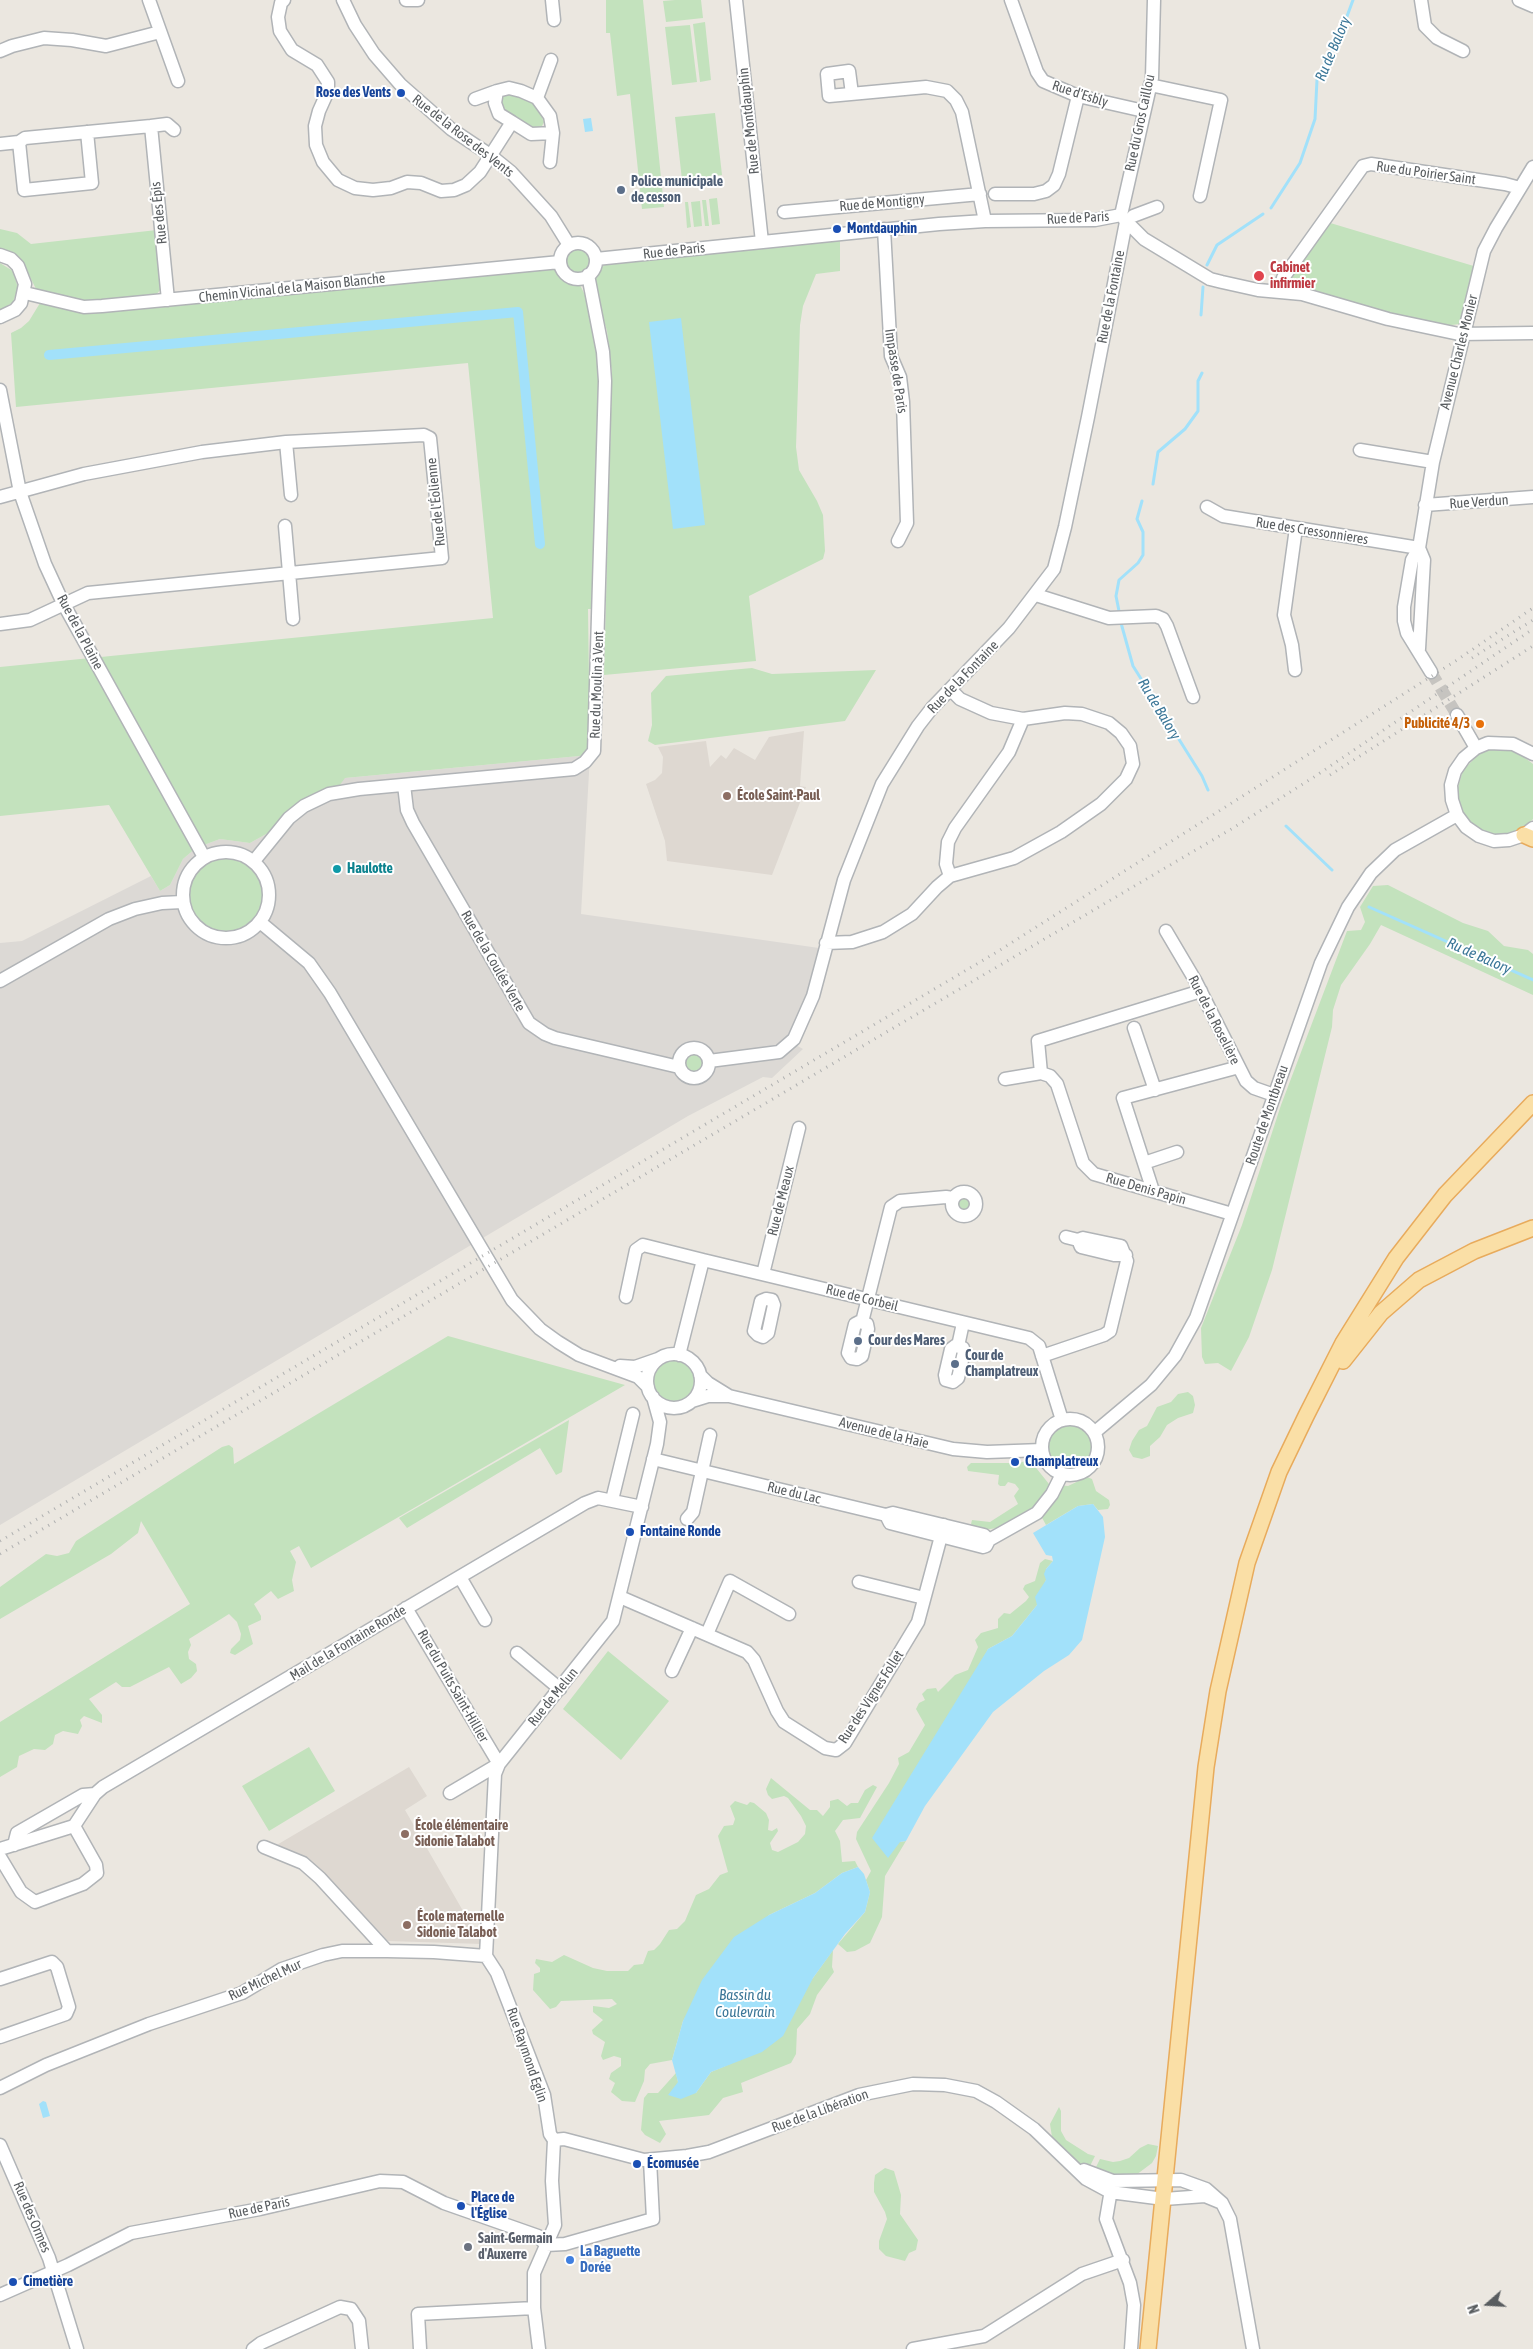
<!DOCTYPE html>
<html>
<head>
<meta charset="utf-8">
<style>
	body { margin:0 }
	#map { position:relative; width:1533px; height:2349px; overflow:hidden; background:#ebe7e0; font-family:"Asap Condensed",sans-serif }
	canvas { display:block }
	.north { position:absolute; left:1463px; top:2279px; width:50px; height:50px; -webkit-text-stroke:4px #fff; paint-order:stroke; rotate:251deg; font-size:14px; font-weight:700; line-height:20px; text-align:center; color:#595d60 }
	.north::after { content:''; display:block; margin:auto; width:18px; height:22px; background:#595d60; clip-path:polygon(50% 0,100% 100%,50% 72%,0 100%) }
</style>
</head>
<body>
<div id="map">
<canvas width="1533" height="2349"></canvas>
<div class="north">N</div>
</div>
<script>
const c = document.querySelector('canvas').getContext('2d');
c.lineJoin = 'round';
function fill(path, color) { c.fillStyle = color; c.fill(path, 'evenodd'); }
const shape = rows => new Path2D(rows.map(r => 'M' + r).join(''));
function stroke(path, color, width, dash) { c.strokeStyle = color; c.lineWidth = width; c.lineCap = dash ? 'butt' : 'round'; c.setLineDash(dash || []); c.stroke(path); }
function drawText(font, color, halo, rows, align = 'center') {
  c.font = font + ' "Asap Condensed",sans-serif'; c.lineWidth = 4; c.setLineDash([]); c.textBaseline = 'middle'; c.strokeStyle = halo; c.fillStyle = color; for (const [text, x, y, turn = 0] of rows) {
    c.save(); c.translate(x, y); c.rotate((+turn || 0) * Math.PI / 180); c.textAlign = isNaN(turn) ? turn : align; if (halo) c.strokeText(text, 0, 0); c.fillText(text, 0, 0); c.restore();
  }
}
fill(shape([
	[590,755,581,914,819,948,808,996,787,1040,803,1049,772,1078,763,1077,688,1116,0,1525,0,943,22,941,151,876,160,891,170,885,183,859,196,848,220,839,250,843,268,833,284,814,305,799,345,778]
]), '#dcd9d5');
fill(shape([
	[804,731,800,786,806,787,772,875,667,861,665,841,646,784,655,780,662,773,663,757,658,747,706,741,710,767,721,755,726,759,734,748,755,760,769,737],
	[409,1767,427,1796,405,1810,482,1944,388,1941,315,1865,275,1846]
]), '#ded8d1');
fill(shape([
	[606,0,643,0,664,207,642,209,630,94,617,96,610,33,606,33],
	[675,0,701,0,703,18,666,22,663,1],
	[705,22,711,80,700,82,693,24],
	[690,25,697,82,672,85,665,27],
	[508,92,530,101,538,108,544,122,541,128,536,131,505,113,499,99],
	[715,113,722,175,682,180,675,117],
	[717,198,720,224,712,225,709,199],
	[702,200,706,200,709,226,705,226],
	[700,201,702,226,694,227,691,202],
	[685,202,688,202,691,227,687,228],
	[1327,222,1477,267,1460,324,1443,326,1290,287,1287,280],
	[0,229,17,233,31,244,157,230,162,288,154,297,91,301,74,299,36,289,24,265,0,249],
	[840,239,840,271,816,274,803,306,800,325,796,447,799,470,817,501,823,515,825,551,823,559,749,596,756,661,604,675,612,374,607,331,592,280,600,268,610,262],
	'565 261a13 13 0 1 1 26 0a13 13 0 1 1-26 0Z',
	[0,263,13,271,18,288,13,302,0,311],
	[554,268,562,278,580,285,586,297,601,368,593,609,588,609,590,755,345,778,339,786,305,800,284,814,268,833,250,843,220,839,196,848,183,859,170,885,160,891,109,805,0,816,0,667,493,618,468,363,16,407,11,333,21,328,29,321,40,303,68,309],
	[752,668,772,674,876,670,845,721,655,745,648,741,652,725,651,693,666,676],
	[1492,749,1516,751,1533,764,1533,819,1525,827,1510,834,1494,834,1480,829,1467,820,1459,807,1457,791,1463,770,1479,754],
	'189 894a37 37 0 1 1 74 0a37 37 0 1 1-74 0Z',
	[1388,885,1463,923,1488,931,1504,946,1528,950,1533,954,1533,995,1381,925,1370,944,1341,985,1333,1010,1332,1027,1272,1270,1249,1337,1231,1371,1218,1363,1205,1364,1202,1357,1201,1328,1242,1225,1281,1105,1347,931,1361,930,1365,922,1360,907,1373,886],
	'685 1063a9 9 0 1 1 18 0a9 9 0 1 1-18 0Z',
	'956 1204a8 8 0 1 1 16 0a8 8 0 1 1-16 0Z',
	[448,1336,625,1385,311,1568,299,1546,290,1551,296,1562,292,1580,294,1591,278,1599,271,1591,254,1604,261,1616,261,1620,248,1626,253,1644,235,1655,230,1653,231,1649,240,1640,241,1634,237,1622,229,1614,189,1639,191,1645,188,1652,189,1659,196,1664,197,1671,191,1678,181,1684,169,1667,130,1687,122,1687,116,1682,89,1699,102,1715,102,1723,84,1716,80,1720,82,1726,78,1734,63,1731,55,1735,53,1744,45,1750,34,1749,19,1756,17,1767,0,1777,0,1722,190,1604,141,1521,138,1533,111,1554,0,1619,0,1587,46,1554,57,1556,69,1553,76,1541,222,1447,229,1445,233,1448,234,1464],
	'651 1382a22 22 0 1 1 44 0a22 22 0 1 1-44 0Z',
	[1188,1392,1193,1396,1195,1405,1193,1413,1178,1418,1167,1425,1160,1437,1150,1446,1150,1456,1142,1459,1133,1457,1129,1450,1132,1441,1139,1430,1147,1426,1157,1407,1171,1402,1178,1394],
	[569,1420,562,1472,556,1475,540,1448,407,1528,399,1518],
	'1048 1447a22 22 0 1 1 44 0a22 22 0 1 1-44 0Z',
	[1029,1459,1049,1484,1068,1486,1087,1477,1092,1479,1096,1491,1109,1500,1110,1505,1108,1509,1098,1510,1093,1504,1078,1506,1046,1525,1040,1514,1004,1527,983,1530,974,1527,971,1524,972,1520,990,1522,1018,1504,1014,1496,1019,1489,1015,1484,1008,1482,1005,1486,1000,1486,998,1484,999,1475,968,1471,967,1467,971,1463,1020,1463],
	[1045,1559,1053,1561,1046,1569,1046,1580,1037,1605,1012,1636,988,1649,900,1842,906,1841,885,1876,882,1917,870,1943,855,1951,847,1952,838,1944,865,1912,870,1892,866,1880,871,1871,856,1839,857,1832,889,1783,899,1764,898,1758,909,1752,925,1725,916,1709,919,1703,925,1700,922,1694,927,1689,936,1688,938,1692,955,1675,968,1670,978,1647,975,1640,981,1633,998,1628,998,1619,1004,1613,1010,1614,1026,1601,1029,1597,1023,1589,1025,1585,1035,1581,1040,1563],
	[608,1651,669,1701,621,1760,563,1709],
	[309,1747,335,1791,269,1831,242,1786],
	[771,1778,810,1810,817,1810,823,1816,830,1807,830,1801,838,1799,847,1806,851,1803,858,1803,865,1790,873,1785,877,1787,860,1818,843,1820,835,1831,840,1841,842,1862,855,1861,858,1867,842,1873,815,1893,769,1915,683,2021,672,2060,650,2064,645,2070,644,2081,635,2102,622,2101,611,2092,615,2083,609,2079,611,2073,621,2066,621,2058,614,2056,603,2060,601,2056,605,2042,593,2034,592,2030,603,2020,593,2012,593,2006,609,2008,617,2004,612,1999,561,2001,556,2007,550,2009,533,1990,534,1974,540,1972,540,1968,535,1963,536,1959,552,1962,564,1955,593,1968,607,1971,628,1971,634,1965,643,1964,648,1951,654,1950,660,1944,669,1930,677,1929,685,1921,696,1895,709,1889,720,1875,728,1872,718,1836,724,1826,733,1825,735,1819,730,1806,735,1801,747,1805,750,1802,754,1803,766,1813,769,1820,768,1830,772,1831,777,1828,778,1831,770,1843,772,1850,778,1852,798,1842,805,1834,806,1826,801,1816,788,1798,784,1796,772,1799,768,1795,766,1789],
	[833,1950,832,1967,834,1972,817,1995,810,2014,797,2029,796,2054,791,2063,741,2083,743,2092,723,2098,709,2115,659,2121,666,2134,660,2143,645,2135,641,2130,644,2098,648,2093,658,2093,676,2073,678,2082,696,2093,711,2072,730,2064,813,1978],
	[1059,2107,1061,2111,1061,2131,1066,2140,1088,2154,1095,2156,1088,2170,1070,2156,1052,2137,1050,2124],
	[1148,2144,1158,2146,1156,2156,1152,2163,1136,2175,1125,2177,1094,2171,1100,2159,1113,2162,1120,2161,1129,2158,1140,2148],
	[885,2168,894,2171,901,2195,900,2214,918,2240,916,2250,909,2253,905,2261,886,2256,879,2249,879,2241,887,2219,885,2212,874,2192,874,2183,875,2175]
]), '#c3e2bd');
fill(shape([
	[591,118,593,131,585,132,583,119],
	[681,318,705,525,673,529,649,322],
	[1093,1504,1103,1517,1105,1537,1082,1640,1069,1655,1044,1671,993,1712,925,1806,906,1841,900,1842,888,1858,872,1838,988,1649,1012,1636,1037,1605,1035,1597,1046,1580,1044,1574,1046,1569,1053,1561,1052,1556,1046,1555,1033,1533,1078,1506],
	[858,1867,864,1874,870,1892,865,1912,845,1934,813,1978,783,2036,762,2052,711,2072,696,2093,681,2099,668,2095,678,2082,672,2060,683,2021,702,1980,734,1937,769,1915,815,1893,842,1873],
	[43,2101,46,2102,50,2116,43,2118,39,2104]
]), '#a2e1fa');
stroke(shape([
	[1271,208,1300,163,1315,119,1317,80,1339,38,1353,0],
	[1207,265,1217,245,1263,214],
	[1201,315,1203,287],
	[1153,484,1158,452,1185,429,1198,411,1198,381,1202,373],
	[1119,611,1116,596,1119,580,1138,563,1143,555,1143,532,1137,519,1142,501],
	[1121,623,1133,666,1202,776,1208,790],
	[1286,826,1332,870],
	[1369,907,1533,980]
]), '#a2e1fa', 3);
stroke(shape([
	[49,355,518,312,540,544]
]), '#a2e1fa', 10);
stroke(shape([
	[1431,672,1457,715]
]), '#c6c4c0', 12, [12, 6]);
const minor = shape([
	[149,0,178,81],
	[284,0,281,3,278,17,280,31,292,50,317,65,328,82,328,91,319,111,315,126,316,145,323,162,338,180,355,188,373,190,391,188,407,182,421,183,441,191,454,190,466,185,480,172,512,122,499,114,495,103,497,91,509,88,521,91,537,98,550,116,553,133,531,134,512,122],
	[343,0,355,25,374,54,400,84,451,129,490,155,511,172,551,216,569,245],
	[406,0,418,0],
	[552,0,554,20],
	[736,0,762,242],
	[1011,0,1037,72,1043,81,1078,96,1144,111],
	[1421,0,1425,26,1437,38,1463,51],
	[1519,0,1533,6],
	[0,51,12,46,44,38,72,40,106,46,160,32],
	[1150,85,1221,100,1200,196],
	[852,94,849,71,827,74,829,96,926,87,947,91,956,100,962,112,985,221],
	[537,98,551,60],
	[475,99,497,91],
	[151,126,167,124,174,130],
	[19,142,24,190,92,183,87,132],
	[0,144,19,142,25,138,151,126,168,300],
	[550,162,553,133],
	[995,194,1034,194,1046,191,1054,185,1059,174,1078,96],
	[784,212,980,194],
	[1121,215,1152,78,1154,0],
	[1133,216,1157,207],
	[1124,219,1144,239,1210,279,1222,282,1258,290,1302,294,1388,319,1459,334,1533,333],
	[884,229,891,356,900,377,903,402,907,523,898,541],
	'560 261a18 18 0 1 1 36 0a18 18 0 1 1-36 0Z',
	[0,255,11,259,18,266,25,284,21,303,15,310,0,317],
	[596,259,939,224,985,221,1095,220,1121,215],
	[1280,291,1283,278,1363,166,1371,164,1505,184,1520,188],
	[25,293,84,307,102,306,560,262],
	[0,390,20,492,45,564,63,603,204,857],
	[286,442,291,495],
	[1360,450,1433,462],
	[0,497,84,474,202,452,286,442,424,435,430,438,442,558,88,593,30,620,0,624],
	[1425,505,1533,497],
	[1207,507,1223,516,1419,548],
	[285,526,293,619],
	[1036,595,1109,618,1156,616,1163,619,1167,626,1193,697],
	[1419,649,1424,560,1419,548],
	[1295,670,1292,645,1284,615,1296,528],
	[1431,672,1407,633,1404,621,1404,607,1412,560,1419,548,1433,462,1484,251,1496,228,1533,167],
	[1457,715,1476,748],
	[1533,754,1513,744,1488,743,1476,748,1464,758,1455,771,1451,785,1452,800,1457,815,1466,827,1479,836,1494,841,1509,840,1524,835,1533,828],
	[404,785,407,810,413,823,529,1023,545,1034,555,1038,679,1067],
	'183 895a43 43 0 1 1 86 0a43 43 0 1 1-86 0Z',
	[254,861,289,818,304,806,329,794,359,789,574,769,585,762,594,751,605,381,603,352,588,275],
	[950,876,946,864,948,842,955,828,1009,752,1023,719],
	[260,922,309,963,330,993,512,1300,540,1329,558,1342,579,1355,638,1377,648,1387],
	[1166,931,1195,980,1246,1081,1254,1088,1274,1095],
	[826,943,852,942,883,932,912,914,937,887,950,876,1014,858,1061,832,1101,804,1126,779,1133,764,1130,746,1121,733,1109,723,1082,714,1065,713,1023,719,991,713,960,699,950,689],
	[0,981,109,919,135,909,162,903,182,902],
	[1134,1028,1155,1090],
	'679 1063a15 15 0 1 1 30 0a15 15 0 1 1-30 0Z',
	[709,1061,779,1052,794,1039,813,996,844,880,882,784,918,726,932,708,1009,628,1054,569,1065,527,1088,417,1126,222],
	[1041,1073,1038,1041,1201,991],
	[1005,1079,1041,1073,1050,1076,1057,1084,1083,1163,1094,1174,1232,1214],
	[1144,1163,1177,1152],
	[1153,1191,1123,1098,1239,1067],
	'952 1204a12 12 0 1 1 24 0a12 12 0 1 1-24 0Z',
	[1078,1240,1081,1247,1114,1255,1126,1255],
	[763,1274,799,1128],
	[626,1297,636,1250,643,1245,703,1260],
	[766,1299,772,1300,774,1305,768,1333,763,1337,758,1335,754,1331,761,1301,766,1299],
	[859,1322,867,1324,868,1329,862,1356,857,1359,851,1358,848,1353,855,1324,859,1322],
	[862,1322,891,1207,900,1201,946,1197,953,1198],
	[955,1346,963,1348,964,1352,958,1378,953,1382,946,1380,945,1375,951,1349,955,1346],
	[958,1346,963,1323],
	'647 1381a27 27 0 1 1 54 0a27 27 0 1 1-54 0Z',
	[679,1355,703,1260,1029,1338,1039,1346,1062,1420],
	[1042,1356,1104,1335,1110,1331,1127,1261,1121,1246,1083,1238,1078,1240,1066,1237],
	[620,1366,635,1367,658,1359],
	[700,1375,708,1383,729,1396],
	[692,1401,708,1396,729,1396,953,1449,987,1452,1042,1450],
	'1042 1447a28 28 0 1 1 56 0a28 28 0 1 1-56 0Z',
	[1095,1432,1151,1385,1175,1356,1196,1318,1321,963,1348,907,1371,873,1395,850,1457,815],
	[653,1459,886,1515,893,1513,984,1535,989,1540,1037,1513,1052,1494,1062,1474],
	[612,1500,633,1414],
	[886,1515,890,1523,983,1547,986,1546,989,1540],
	[687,1519,693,1512,710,1435],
	[460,1577,485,1620],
	[859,1582,924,1598],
	[620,1597,747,1652,754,1660,777,1711,784,1722,825,1748,836,1750,845,1743,918,1622,944,1525],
	[406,1608,499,1764],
	[707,1634,730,1581,789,1614],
	[517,1653,560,1689],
	[672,1671,692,1628],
	[450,1793,499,1764],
	[14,1845,17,1833,83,1795,95,1794],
	[264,1847,303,1863,320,1878,387,1951],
	[0,1849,74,1826,95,1794,103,1787,585,1503,598,1498,642,1507],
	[0,1857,21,1892,35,1902,83,1884,97,1873,96,1865,74,1826],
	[486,1956,495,1774,499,1764,613,1621,657,1444,660,1422,653,1397],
	[486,1956,497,1973,544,2095,550,2134,554,2140,552,2181,555,2225,534,2273,534,2308,539,2349],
	[0,1979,52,1962,57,1967,69,2007,66,2014,0,2037],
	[0,2088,46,2065,149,2024,242,1993,282,1969,323,1955,342,1951,387,1951,434,1952,486,1956],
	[554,2140,564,2139,644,2160,687,2156,709,2152,859,2095,913,2084,945,2085,976,2091,996,2102,1034,2129,1086,2179,1110,2192,1164,2199,1205,2196,1222,2203],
	[0,2145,49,2258,77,2349],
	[1084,2170,1113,2181,1181,2180,1206,2189,1222,2203,1230,2219,1253,2349],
	[1112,2184,1106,2219,1130,2283,1134,2305,1131,2349],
	[546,2245,565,2244,653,2219,650,2160],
	[0,2295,68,2265,131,2233,260,2209,380,2181,403,2182,444,2203,538,2236,546,2245],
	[253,2349,261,2343,340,2307,351,2309,359,2321,362,2349],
	[420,2349,418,2314,534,2308],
	[913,2349,984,2336,1082,2274,1123,2260]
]);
const major = shape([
	[1524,835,1533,839],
	[1343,1361,1381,1313,1419,1280,1474,1251,1533,1228],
	[1148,2349,1206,1767,1218,1691,1247,1563,1279,1472,1306,1416,1343,1343,1396,1258,1445,1195,1533,1103]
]);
stroke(minor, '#b1b4b7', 15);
stroke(major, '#e8ab5c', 18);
stroke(minor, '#fff', 12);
stroke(major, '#fadfa6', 15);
stroke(shape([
	[1472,658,1533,620],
	[1330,775,1533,646],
	[0,1541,997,952,1457,660,1533,608],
	[0,1554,1233,828,1314,777,1533,629]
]), '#afb0b0', 3, [1, 6]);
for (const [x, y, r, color] of [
	[401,93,5,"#1a4fb4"],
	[621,190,5,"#5c6f8a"],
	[837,229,5,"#1a4fb4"],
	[1259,276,6,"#e0444e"],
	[1480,724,5,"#e8710a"],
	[727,796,5,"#8d6e63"],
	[337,869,5,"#0f9aa8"],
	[858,1341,5,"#5c6f8a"],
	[955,1364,5,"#5c6f8a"],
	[1015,1462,5,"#1a4fb4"],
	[630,1532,5,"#1a4fb4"],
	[405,1834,5,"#8d6e63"],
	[407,1925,5,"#8d6e63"],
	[637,2164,5,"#1a4fb4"],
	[461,2206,5,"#1a4fb4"],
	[468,2247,5,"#6b7280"],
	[570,2260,5,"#3f7fe0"],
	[13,2282,5,"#1a4fb4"]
]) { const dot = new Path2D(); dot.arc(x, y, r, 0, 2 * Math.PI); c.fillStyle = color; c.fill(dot); stroke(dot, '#fff', 2); }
drawText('bold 14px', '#164399', '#fff', [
	["Rose des Vents",391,93,"right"],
	["Montdauphin",847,229],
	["Champlatreux",1025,1462],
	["Fontaine Ronde",640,1532],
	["Écomusée",647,2164],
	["Place de",471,2198],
	["l'Église",471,2214],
	["Cimetière",23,2282]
], 'left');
drawText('14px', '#595d60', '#fff', [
	["Rue d'Esbly",1080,94,18],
	["Rue de Montdauphin",749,121,-96],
	["Rue du Gros Caillou",1140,123,-78],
	["Rue de la Rose des Vents",463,136,38],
	["Rue du Poirier Saint",1426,173,8],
	["Rue de Montigny",882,203,-5],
	["Rue des Épis",159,213,-96],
	["Rue de Paris",1078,218,-3],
	["Rue de Paris",674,251,-6],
	["Chemin Vicinal de la Maison Blanche",292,288,-6],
	["Rue de la Fontaine",1111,297,-79],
	["Avenue Charles Monier",1459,352,-76],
	["Impasse de Paris",896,371,81],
	["Rue de l'Éolienne",436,502,-96],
	["Rue Verdun",1479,502,-4],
	["Rue des Cressonnieres",1312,531,9],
	["Rue de la Plaine",80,632,62],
	["Rue de la Fontaine",963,677,-46],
	["Rue du Moulin à Vent",597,685,-88],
	["Rue de la Coulée Verte",493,961,60],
	["Rue de la Roselière",1214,1020,63],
	["Route de Montbreau",1267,1115,-71],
	["Rue Denis Papin",1146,1189,16],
	["Rue de Meaux",781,1201,-76],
	["Rue de Corbeil",862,1298,14],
	["Avenue de la Haie",884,1433,14],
	["Rue du Lac",794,1493,14],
	["Mail de la Fontaine Ronde",348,1643,-31],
	["Rue du Puits Saint-Hillier",453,1686,60],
	["Rue de Melun",553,1697,-51],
	["Rue des Vignes Follet",871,1697,-57],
	["Rue Michel Mur",265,1980,-25],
	["Rue Raymond Eglin",527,2055,71],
	["Rue de la Libération",820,2111,-20],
	["Rue de Paris",259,2208,-12],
	["Rue des Ormes",32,2217,67]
]);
drawText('bold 14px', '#4e5e75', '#fff', [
	["Police municipale",631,182],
	["de cesson",631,198],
	["Cour des Mares",868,1341],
	["Cour de",965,1356],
	["Champlatreux",965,1372]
], 'left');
drawText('bold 14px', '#be3a42', '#fff', [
	["Cabinet",1270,268],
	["infirmier",1270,284]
], 'left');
drawText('bold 14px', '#c56008', '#fff', [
	["Publicité 4/3",1470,724]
], 'right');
drawText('bold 14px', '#785e54', '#fff', [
	["École Saint-Paul",737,796],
	["École élémentaire",415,1826],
	["Sidonie Talabot",415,1842],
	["École maternelle",417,1917],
	["Sidonie Talabot",417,1933]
], 'left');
drawText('bold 14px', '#0d838f', '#fff', [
	["Haulotte",347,869]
], 'left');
drawText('bold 14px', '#5b616d', '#fff', [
	["Saint-Germain",478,2239],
	["d'Auxerre",478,2255]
], 'left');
drawText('bold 14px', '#366cbe', '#fff', [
	["La Baguette",580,2252],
	["Dorée",580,2268]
], 'left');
drawText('italic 15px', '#3c7798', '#fff', [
	["Ru de Balory",1333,49,-67],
	["Ru de Balory",1159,709,59],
	["Ru de Balory",1479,956,24],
	["Bassin du",745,1995],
	["Coulevrain",745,2012]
]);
</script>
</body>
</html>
